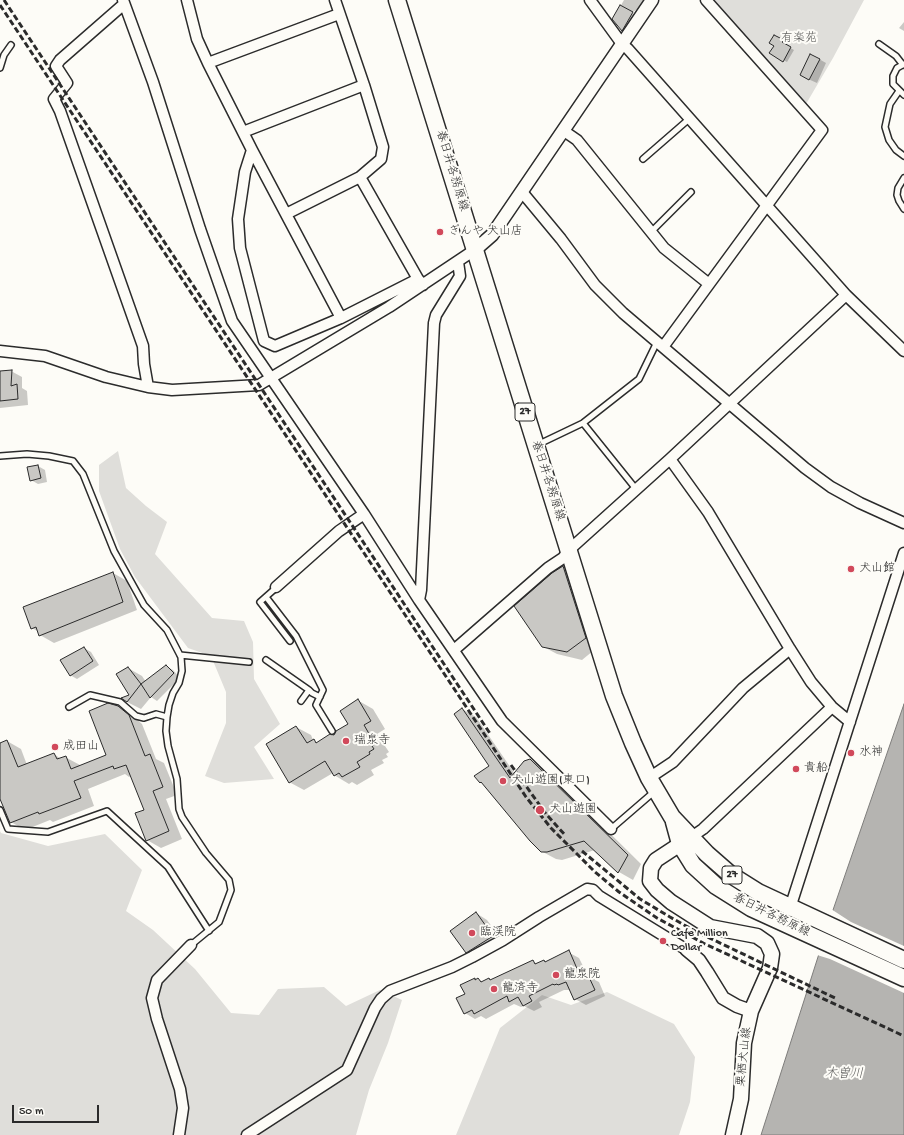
<!DOCTYPE html>
<html>
<head>
<meta charset="utf-8">
<style>
	body { margin:0 }
	#map { position:relative; width:904px; height:1135px; overflow:hidden; background:#fdfcf7; font-family:"Gochi Hand",sans-serif }
	canvas { display:block }
	.scale { position:absolute; left:12px; top:1105px; width:87px; height:18px; box-sizing:border-box; border:2px solid #2b2b2b; border-top:0; padding-left:5px; font-size:12px; line-height:14px; white-space:nowrap; color:#2b2b2b; -webkit-text-stroke:3px #fdfcf7; paint-order:stroke }
</style>
</head>
<body>
<div id="map">
<canvas width="904" height="1135"></canvas>
<div class="scale">50 m</div>
</div>
<script>
const c = document.querySelector('canvas').getContext('2d');
c.lineJoin = 'round';
function fill(path, color) { c.fillStyle = color; c.fill(path, 'evenodd'); }
const shape = rows => new Path2D(rows.map(r => 'M' + r).join(''));
function stroke(path, color, width, dash) { c.strokeStyle = color; c.lineWidth = width; c.lineCap = dash ? 'butt' : 'round'; c.setLineDash(dash || []); c.stroke(path); }
function drawText(font, color, halo, rows, align = 'center') {
  c.font = font + ' "Gochi Hand","Klee One",sans-serif'; c.lineWidth = 4; c.setLineDash([]); c.textBaseline = 'middle'; c.strokeStyle = halo; c.fillStyle = color; for (const [text, x, y, turn = 0] of rows) {
    c.save(); c.translate(x, y); c.rotate((+turn || 0) * Math.PI / 180); c.textAlign = isNaN(turn) ? turn : align; if (halo) c.strokeText(text, 0, 0); c.fillText(text, 0, 0); c.restore();
  }
}
fill(shape([
	[714,0,864,0,833,58,806,104],
	[118,451,126,488,146,506,167,522,155,554,212,618,244,621,253,642,254,679,280,724,254,747,274,779,224,783,205,776,226,723,226,692,211,656,188,648,135,577,120,549,99,491,99,465],
	[0,831,1,833,48,846,105,834,142,870,126,911,153,930,195,969,231,1013,259,1015,278,989,324,987,346,1006,380,990,402,1000,388,1043,369,1090,356,1135,0,1135],
	[607,992,674,1024,695,1057,690,1102,679,1135,456,1135,500,1028,542,995,571,1005]
]), '#dfdeda');
const water = shape([
	[904,704,904,1135,761,1135,833,910,904,704]
]);
fill(water, '#b5b4b1');
stroke(water, '#7e7d7b', 1);
fill(shape([
	[831,909,851,922,904,946,904,993,830,959,817,955]
]), '#fdfcf7');
fill(shape([
	[624,0,649,0,632,13,639,17,629,34,622,30,613,19],
	[904,22,904,31,899,28],
	[774,36,786,43,785,45,794,50,787,62,771,53,775,45],
	[819,59,826,63,817,83,808,79],
	[11,371,22,377,22,388,27,391,28,405,0,408,0,372],
	[38,466,45,470,47,482,38,484,31,480],
	[563,567,577,575,599,646,582,660,557,654,542,646],
	[113,573,127,581,137,610,54,643,40,635,39,632,32,628],
	[84,648,91,652,99,665,77,679,70,675],
	[166,666,173,670,180,678,157,701,151,697,141,709,127,702,130,695,128,668,142,676,146,682],
	[359,701,373,709,385,729,377,734,389,752,386,754,388,757,382,760,384,763,371,770,374,775,357,785,352,782,349,784,334,775,333,773,304,790,289,782,296,727,311,735,313,740,318,743,334,736,349,724],
	[118,707,132,715,142,724,156,759,164,763,177,795,166,799,182,839,161,848,147,840,145,810,131,776,129,777,125,774,88,789,94,806,53,822,50,820,25,830,11,822,0,795,0,744,7,741,21,749,27,765,54,754,61,759,65,757,80,765,80,767,108,756],
	[462,709,476,717,515,774,530,760,544,768,641,864,633,880,619,872,595,850,562,860,556,859,541,851,485,785,481,782,490,767],
	[476,913,487,920,503,942,477,958,467,952],
	[568,952,579,958,586,972,594,976,595,980,599,982,605,996,586,1005,575,999,571,990,564,990,539,1002,542,1007,534,1011,524,1006,521,1007,514,1004,486,1019,481,1016,475,1019,465,1013,466,995,475,979,476,980,478,979,483,982,491,981,533,961,537,964,544,961,546,962]
]), '#0003');
const building = shape([
	[620,5,633,12,622,31,612,19,620,5],
	[774,35,784,40,782,42,791,47,783,62,769,53,774,46,769,43,774,35],
	[810,54,820,59,809,80,800,75,810,54],
	[12,370,11,386,17,384,18,399,0,401,0,371,12,370],
	[38,465,41,478,30,481,27,467,38,465],
	[563,566,586,638,567,652,542,647,514,606,552,573,563,566],
	[113,572,123,602,39,636,36,627,31,629,23,607,113,572],
	[84,647,93,661,70,676,60,660,84,647],
	[166,665,174,673,150,698,141,684,166,665],
	[128,667,141,684,127,702,121,698,129,695,116,674,128,667],
	[358,699,371,721,364,725,375,744,372,746,374,749,369,752,370,754,357,762,360,767,342,777,339,773,334,776,325,761,289,783,266,744,296,726,307,743,314,739,316,743,330,734,334,735,336,731,348,724,340,711,358,699],
	[108,703,118,706,129,715,145,756,150,754,163,787,153,791,169,831,146,841,135,813,144,810,126,765,114,769,113,766,74,781,81,798,39,814,38,812,10,823,0,799,0,743,7,740,18,767,54,753,57,759,66,756,71,769,106,755,89,711,108,703],
	[462,708,510,778,524,761,530,759,628,855,618,873,584,841,547,852,541,852,530,841,481,782,480,783,474,776,489,766,454,714,462,708],
	[476,912,493,936,466,953,450,931,476,912],
	[569,950,578,971,583,969,586,976,588,975,595,990,574,1000,566,982,558,985,557,984,554,985,553,984,529,996,532,1001,523,1006,518,997,509,1002,507,996,474,1014,472,1010,464,1014,456,998,465,994,460,985,475,978,475,980,478,978,481,982,489,978,490,980,533,960,535,964,544,960,545,962,569,950]
]);
fill(building, '#c9c8c4');
stroke(building, '#2b2b2b', 1);
const service = shape([
	[879,44,896,56,903,65],
	[904,64,897,68,893,76,893,84,904,95],
	[0,68,4,55,11,45],
	[899,91,890,104,885,127,889,140,896,150,904,156],
	[643,159,689,119],
	[904,178,898,188,897,195,899,201,904,209],
	[651,232,691,192],
	[583,423,636,489],
	[537,445,583,423,639,379,657,342],
	[0,456,27,454,49,456,73,461,83,474,114,551,144,605,167,630,181,657,182,671,179,683,173,693,169,705,167,717,166,731,168,746,177,779,179,809,182,817,206,853,229,880,231,890,219,922,191,945],
	[277,587,260,602,290,641],
	[266,597,296,636,323,690,316,705,332,731],
	[180,655,249,662],
	[266,660,309,690,312,693,320,697],
	[301,701,309,690],
	[69,707,90,695,120,702,136,716,144,718,156,714,167,717],
	[0,810,8,829,48,832,107,811,168,867,209,931],
	[611,829,655,791]
]);
const minor = shape([
	[123,0,153,82,200,229,232,321,364,514,419,600,502,721,611,829],
	[187,0,197,39,208,63,252,150,341,318],
	[335,0,364,85,383,147,381,159,360,177,418,279],
	[590,0,622,44,628,49,846,295,904,351],
	[124,4,60,60,56,66,67,83,54,99,60,111,143,346,144,364,148,387],
	[208,63,339,14],
	[564,131,577,140,664,248,709,284],
	[243,132,364,85],
	[252,150,245,172,238,219,240,248,264,341,275,346,341,318,418,279,423,285],
	[522,192,561,239,595,285,623,313,805,468,831,487,860,503,904,523],
	[286,214,360,177],
	[663,347,822,130,706,0],
	[0,351,45,356,106,377,148,387,172,390,259,385,389,307,476,249],
	[670,459,708,512,790,649,811,682,832,707,850,722],
	[276,587,339,531,364,514],
	[419,600,421,590,434,323,436,315,460,276,458,262],
	[454,650,548,568,563,558,569,550,670,459,846,295],
	[649,778,673,762,743,688,790,649],
	[690,838,703,829,832,707],
	[790,908,904,553],
	[179,1135,183,1108,180,1089,157,1019,152,998,157,980,191,945],
	[247,1135,347,1070,375,1008,381,999,390,991,452,967,472,957,503,940,539,917,587,889,593,890,599,896,687,950]
]);
const tertiary = shape([
	[476,249,492,235,652,0],
	[687,950,699,960,707,972,723,998,737,1006,751,1011]
]);
const secondary = shape([
	[688,839,656,860,651,868,650,881,657,890,671,902,710,927,757,936,767,943,772,954,770,968,751,1011,744,1043,741,1099,733,1135]
]);
const primary = shape([
	[397,0,614,696,633,743,649,778,672,817,707,854,731,875,758,892,904,960],
	[674,822,680,844,693,865,716,886,751,908,904,978]
]);
stroke(service, '#2b2b2b', 8);
stroke(minor, '#2b2b2b', 13);
stroke(tertiary, '#2b2b2b', 15);
stroke(secondary, '#2b2b2b', 17);
stroke(primary, '#2b2b2b', 19);
stroke(service, '#fdfcf7', 5);
stroke(minor, '#fdfcf7', 10);
stroke(tertiary, '#fdfcf7', 12);
stroke(secondary, '#fdfcf7', 14);
stroke(primary, '#fdfcf7', 16);
stroke(shape([
	[4,0,491,735],
	[0,5,526,797,551,828,595,872,619,892,657,918,705,944,904,1036],
	[511,765,546,814,565,835],
	[582,851,640,899,670,917,695,931,837,999]
]), '#2b2b2b', 3, [6, 3]);
for (const [x, y, r, color] of [
	[440,232,4,"#d1495b"],
	[851,569,4,"#d1495b"],
	[346,741,4,"#d1495b"],
	[55,747,4,"#d1495b"],
	[851,753,4,"#d1495b"],
	[796,769,4,"#d1495b"],
	[503,781,4,"#d1495b"],
	[540,810,5,"#d1495b"],
	[472,933,4,"#d1495b"],
	[663,941,4,"#d1495b"],
	[556,975,4,"#d1495b"],
	[494,989,4,"#d1495b"]
]) { const dot = new Path2D(); dot.arc(x, y, r, 0, 2 * Math.PI); c.fillStyle = color; c.fill(dot); stroke(dot, '#fdfcf7', 1.5); }
for (const [x, y, w] of [
	[525,412,20],
	[732,875,20]
]) { const box = new Path2D(); box.roundRect(x - w / 2, y - 9, w, 18, 3); c.fillStyle = '#fdfcf7'; c.fill(box); stroke(box, '#2b2b2b', 1); }
drawText('bold 11px', '#2b2b2b', null, [
	["27",525,412],
	["27",732,875]
]);
drawText('12px', '#585857', '#fdfcf7', [
	["有楽苑",799,39]
]);
drawText('12px', '#2b2b2b', '#fdfcf7', [
	["春日井各務原線",451,171,73],
	["春日井各務原線",547,481,72],
	["春日井各務原線",771,916,26],
	["栗栖犬山線",745,1057,-84]
]);
drawText('12px', '#2b2b2b', '#fdfcf7', [
	["ぎんや 犬山店",448,232],
	["犬山館",859,569],
	["瑞泉寺",354,741],
	["成田山",63,747],
	["水神",859,753],
	["貴船",804,769],
	["犬山遊園(東口)",511,781],
	["犬山遊園",549,810],
	["臨渓院",480,933],
	["Cafe Million",671,934],
	["Dollar",671,948],
	["龍泉院",564,975],
	["龍済寺",502,989]
], 'left');
drawText('italic 13px', '#5b5b5a', '#fdfcf7', [
	["木曽川",844,1075]
]);
</script>
</body>
</html>
